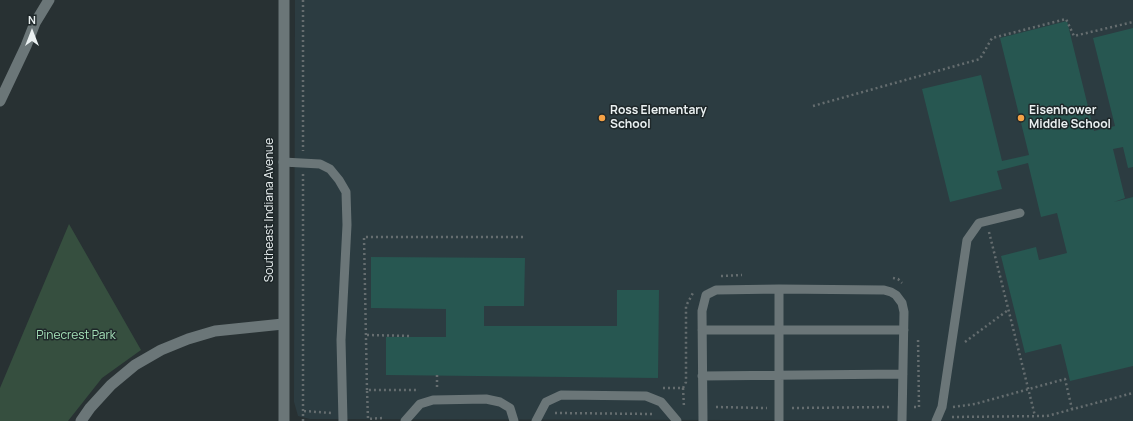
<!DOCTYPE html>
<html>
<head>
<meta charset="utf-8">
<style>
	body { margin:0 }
	#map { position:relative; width:1133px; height:421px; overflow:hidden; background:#283133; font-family:Manrope,sans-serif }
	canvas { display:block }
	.north { position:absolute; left:12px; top:12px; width:40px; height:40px; -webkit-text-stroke:3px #1e2729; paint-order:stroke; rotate:0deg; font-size:11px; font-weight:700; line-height:16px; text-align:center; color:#eaf0f1 }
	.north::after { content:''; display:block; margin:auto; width:14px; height:18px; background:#eaf0f1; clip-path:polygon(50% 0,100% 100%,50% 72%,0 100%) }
</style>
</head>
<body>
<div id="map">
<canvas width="1133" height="421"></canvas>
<div class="north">N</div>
</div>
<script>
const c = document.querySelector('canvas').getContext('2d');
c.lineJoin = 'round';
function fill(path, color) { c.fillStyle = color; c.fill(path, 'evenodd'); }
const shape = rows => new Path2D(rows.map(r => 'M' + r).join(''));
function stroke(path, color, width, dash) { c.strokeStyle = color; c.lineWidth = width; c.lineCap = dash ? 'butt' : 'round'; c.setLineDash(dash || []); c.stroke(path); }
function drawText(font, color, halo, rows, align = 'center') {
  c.font = font + ' Manrope,sans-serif'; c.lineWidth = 3; c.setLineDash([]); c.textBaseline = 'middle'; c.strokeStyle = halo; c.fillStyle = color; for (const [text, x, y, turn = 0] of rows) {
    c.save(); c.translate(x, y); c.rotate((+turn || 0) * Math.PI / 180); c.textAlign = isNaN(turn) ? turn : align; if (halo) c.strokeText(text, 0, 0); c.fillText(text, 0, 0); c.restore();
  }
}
fill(shape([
	[295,0,1133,0,1133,421,310,419,298,416,294,402]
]), '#2c3c41');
fill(shape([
	[69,224,141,350,102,378,68,421,0,421,0,388]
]), '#364f3f');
fill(shape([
	[1067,21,1094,131,1115,126,1093,38,1133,28,1133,167,1128,168,1123,147,1113,149,1125,198,1114,202,1133,197,1133,366,1070,381,1061,344,1025,353,1001,256,1036,247,1039,260,1067,253,1057,213,1041,217,1028,163,997,171,1002,189,950,202,922,89,981,75,1002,161,1029,155,1000,38],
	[371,257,525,258,524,306,484,306,484,326,617,326,617,290,659,290,658,378,386,375,386,337,446,337,446,309,371,308]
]), '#275751');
stroke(shape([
	[303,0,303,151],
	[813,106,980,59,992,38,1066,19,1074,36,1133,22],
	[989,232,1035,416],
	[721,276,742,275],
	[893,278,898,279,902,283],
	[367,335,412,336],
	[965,342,1008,310],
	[437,375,437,387],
	[663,388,683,388,684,407],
	[683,388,686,382,686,306,694,291],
	[367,390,364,237,524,237],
	[716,407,767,408],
	[914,407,919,407,918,337],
	[953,407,975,404,1065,379,1072,409],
	[792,408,891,407],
	[304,411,331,413],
	[555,413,654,414],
	[952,417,1047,416,1133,393],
	[382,418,368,419,367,390,419,390],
	[303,421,303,174]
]), '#656d6f', 2.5, [2, 3]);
stroke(shape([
	[283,162,320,164,330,169,339,180,346,192,347,225,341,340,343,421],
	[702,330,904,330],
	[702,376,903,374],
	[405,421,420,404,433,400,486,399,500,402,510,408,514,421],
	[536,421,546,402,561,395,646,396,661,402,677,421],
	[703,421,702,311,706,295,716,290,779,289,884,290,891,292,896,295,902,303,904,312,902,421],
	[779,421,779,289],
	[936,421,942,407,967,240,979,223,1020,213]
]), '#6b7678', 9);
stroke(shape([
	[0,101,26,46,35,23,49,0],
	[81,421,90,408,111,385,135,365,161,350,188,339,215,331,283,324]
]), '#6b7678', 11);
stroke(shape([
	[284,421,284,0]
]), '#6b7678', 11);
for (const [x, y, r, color] of [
	[602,118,4,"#f5a246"],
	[1021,118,4,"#f5a246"]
]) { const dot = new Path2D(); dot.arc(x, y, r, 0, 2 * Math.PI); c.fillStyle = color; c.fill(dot); stroke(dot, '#1e2729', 1.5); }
drawText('bold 12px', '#eaf0f1', '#1e2729', [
	["Ross Elementary",610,111],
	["School",610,125],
	["Eisenhower",1029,111],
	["Middle School",1029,125]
], 'left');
drawText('12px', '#eaf0f1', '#1e2729', [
	["Southeast Indiana Avenue",270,210,-90]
]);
drawText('12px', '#a4e0b8', '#1e2729', [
	["Pinecrest Park",76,336]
]);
</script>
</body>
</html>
